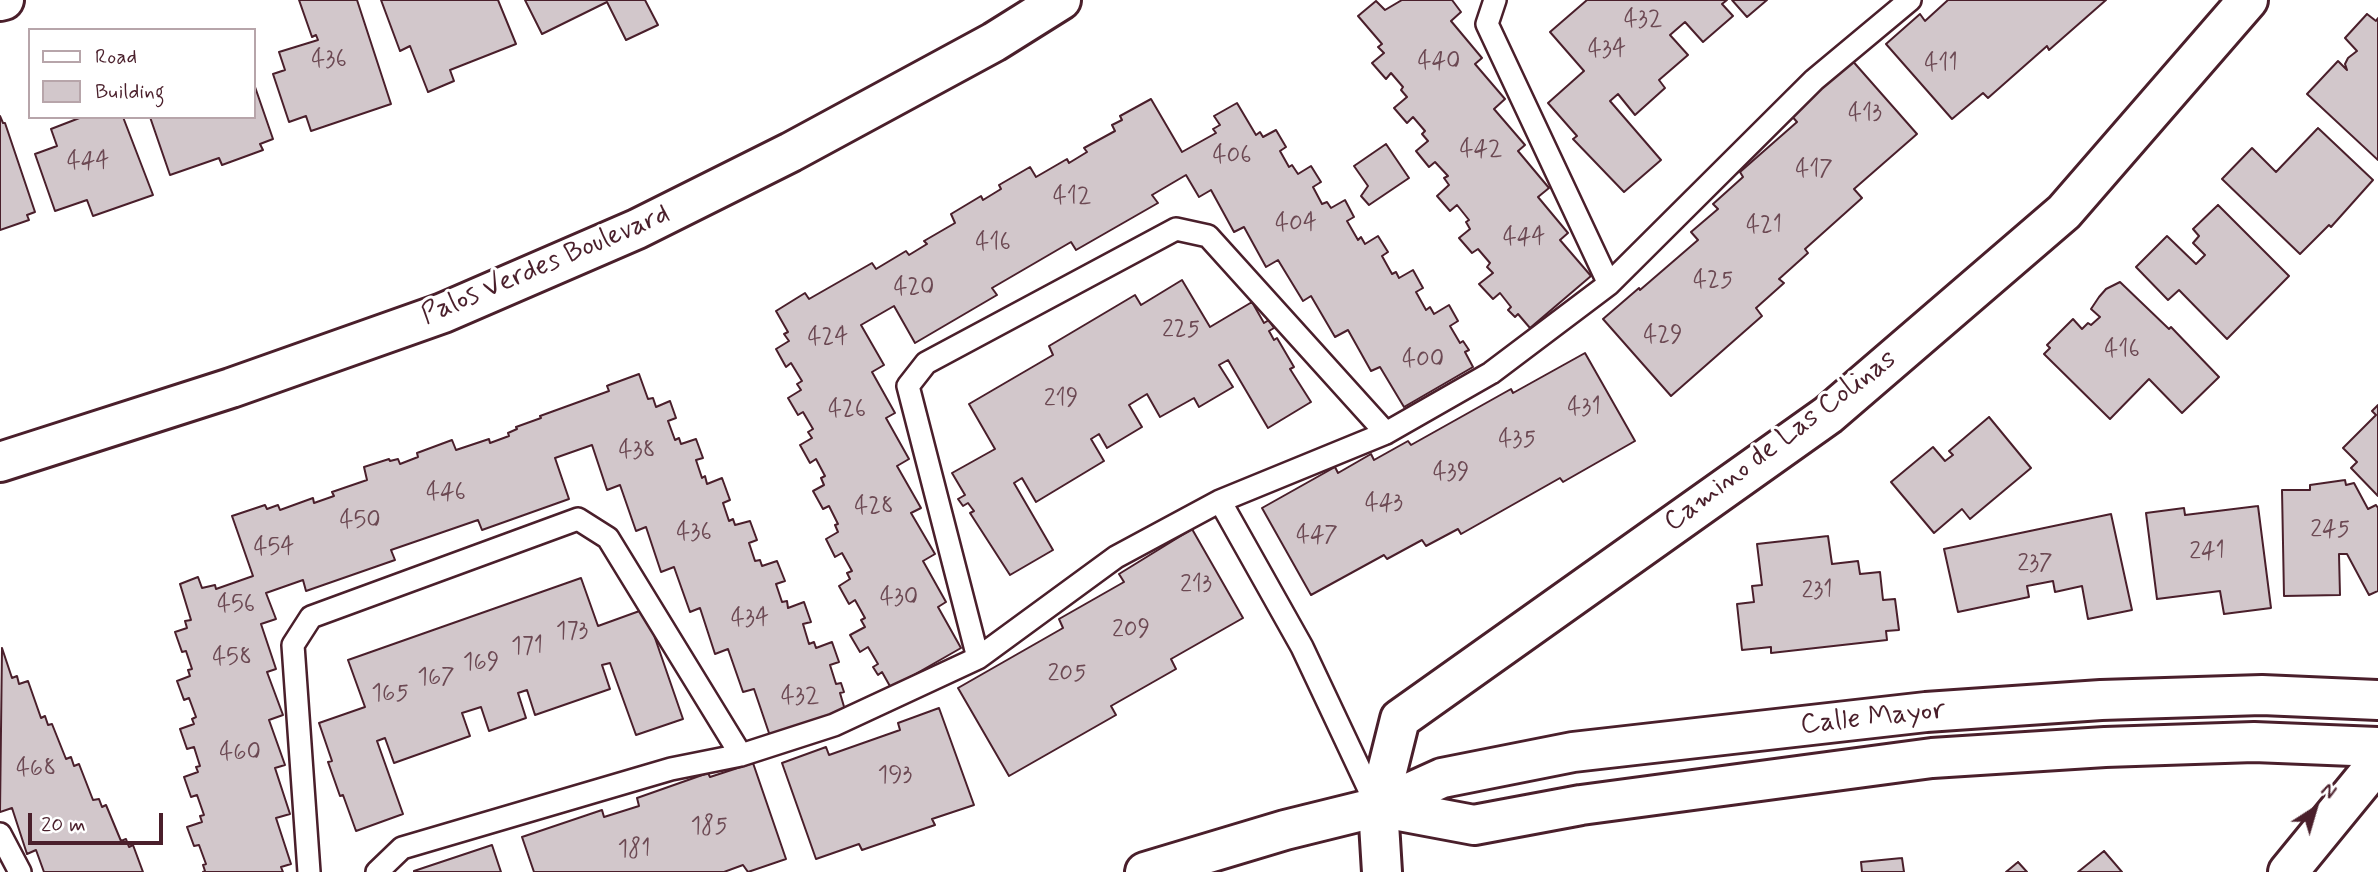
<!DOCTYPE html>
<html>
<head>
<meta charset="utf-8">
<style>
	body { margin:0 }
	#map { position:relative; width:2378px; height:872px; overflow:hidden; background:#fff; font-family:Mynerve,sans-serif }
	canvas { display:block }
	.legend { position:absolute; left:28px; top:28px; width:228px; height:91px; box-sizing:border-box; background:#fff; border:2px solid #b7a5aa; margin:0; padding:9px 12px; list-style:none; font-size:21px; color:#4a1f2b }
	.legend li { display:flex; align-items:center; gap:14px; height:35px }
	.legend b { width:35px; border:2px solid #b7a5aa }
	.north { position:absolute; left:2280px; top:774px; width:70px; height:70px; -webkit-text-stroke:5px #fff; paint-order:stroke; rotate:37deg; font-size:19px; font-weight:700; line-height:28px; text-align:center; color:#4a1f2b }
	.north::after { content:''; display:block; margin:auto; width:24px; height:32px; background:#4a1f2b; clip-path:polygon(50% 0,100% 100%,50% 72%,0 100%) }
	.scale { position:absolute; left:28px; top:813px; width:135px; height:32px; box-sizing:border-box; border:4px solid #4a1f2b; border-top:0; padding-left:9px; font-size:21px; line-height:24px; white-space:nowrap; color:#4a1f2b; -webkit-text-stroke:5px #fff; paint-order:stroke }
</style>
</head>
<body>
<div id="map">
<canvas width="2378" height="872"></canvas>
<ul class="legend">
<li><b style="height:9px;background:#fff"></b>Road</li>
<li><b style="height:19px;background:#d2c7cb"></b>Building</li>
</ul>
<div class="north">N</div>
<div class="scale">20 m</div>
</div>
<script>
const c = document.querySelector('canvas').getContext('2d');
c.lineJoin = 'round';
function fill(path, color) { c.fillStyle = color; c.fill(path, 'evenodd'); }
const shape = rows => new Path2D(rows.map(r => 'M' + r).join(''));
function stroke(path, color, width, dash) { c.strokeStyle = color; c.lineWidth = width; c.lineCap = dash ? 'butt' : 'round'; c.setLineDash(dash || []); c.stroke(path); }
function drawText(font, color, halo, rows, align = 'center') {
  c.font = font + ' Mynerve,sans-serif'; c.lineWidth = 6; c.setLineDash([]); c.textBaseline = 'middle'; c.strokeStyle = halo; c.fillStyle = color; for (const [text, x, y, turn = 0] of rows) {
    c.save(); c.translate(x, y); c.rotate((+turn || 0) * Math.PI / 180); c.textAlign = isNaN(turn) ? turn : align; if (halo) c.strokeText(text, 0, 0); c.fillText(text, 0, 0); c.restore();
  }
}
const building = shape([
	[299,0,357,0,391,104,311,131,306,116,289,122,273,74,285,70,279,52,318,40,316,35,312,37,299,0],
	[381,0,498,0,516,44,450,70,454,81,428,92,410,46,400,51,381,0],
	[525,0,645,0,658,25,626,40,607,2,542,34,525,0],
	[1402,0,1452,0,1461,12,1451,21,1482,58,1475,64,1505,99,1494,109,1525,145,1518,151,1549,188,1538,197,1568,233,1560,240,1591,276,1530,328,1518,314,1515,317,1508,310,1511,307,1500,293,1493,299,1479,284,1493,273,1487,267,1490,263,1478,249,1472,253,1459,238,1470,229,1466,222,1469,220,1457,205,1450,211,1437,196,1449,185,1444,178,1448,176,1435,162,1429,167,1416,151,1428,141,1422,134,1425,131,1413,117,1407,123,1394,108,1407,97,1401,90,1403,87,1391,73,1386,79,1372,63,1384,53,1378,47,1382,44,1358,16,1376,1,1385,10,1402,0],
	[1587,0,1727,0,1722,4,1733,16,1703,42,1685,22,1670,35,1688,55,1659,80,1665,88,1635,115,1618,94,1610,101,1661,160,1624,192,1573,139,1577,136,1548,103,1584,71,1550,32,1587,0],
	[1732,0,1767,0,1747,17,1732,0],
	[1948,0,2106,0,2049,50,2047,46,1988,98,1983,93,1952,119,1886,44,1920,14,1925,21,1948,0],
	[2367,14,2376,21,2378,18,2378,160,2307,94,2338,61,2347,70,2345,64,2348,58,2357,51,2345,38,2367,14],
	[1850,58,1917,134,1854,189,1862,198,1805,249,1808,253,1779,279,1784,283,1756,308,1762,316,1671,396,1603,319,1639,288,1640,290,1698,240,1691,232,1718,209,1713,204,1743,177,1740,172,1797,122,1790,114,1850,58],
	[254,84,273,139,260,144,263,150,222,165,219,158,170,175,150,117,254,117,254,84],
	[1151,99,1182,152,1216,133,1213,129,1220,125,1214,116,1237,103,1256,135,1260,132,1263,137,1276,130,1286,147,1280,151,1289,167,1292,165,1298,174,1311,166,1321,182,1313,187,1322,204,1327,202,1331,208,1345,200,1354,217,1347,221,1358,240,1361,237,1365,244,1378,236,1388,252,1382,256,1392,274,1396,272,1399,278,1413,270,1423,288,1416,292,1426,310,1430,307,1434,314,1449,305,1458,321,1450,326,1460,343,1463,341,1469,350,1465,352,1473,367,1404,407,1380,367,1371,371,1348,330,1335,337,1311,296,1303,301,1278,260,1266,267,1244,227,1234,232,1211,190,1199,197,1186,175,1152,195,1158,203,1076,250,1071,242,992,288,997,295,915,343,894,306,861,325,884,365,872,372,895,413,886,418,909,459,897,466,921,508,911,513,935,554,923,561,946,602,938,607,961,648,891,688,882,672,878,675,873,667,878,664,868,647,860,652,850,635,865,627,861,620,865,618,855,600,849,604,839,586,850,579,847,573,852,571,842,553,835,557,826,539,838,532,835,525,838,524,829,506,823,509,813,491,824,485,821,478,825,476,816,459,810,463,800,445,812,438,808,432,813,429,803,412,798,415,788,398,801,390,797,384,802,381,791,363,786,367,776,349,789,341,784,334,788,332,776,311,805,293,809,299,872,263,876,269,906,251,909,255,927,244,924,241,955,223,951,214,981,196,983,200,1001,189,999,185,1030,167,1036,177,1067,159,1069,163,1087,152,1084,148,1115,131,1112,125,1122,120,1120,116,1151,99],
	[0,116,3,123,5,123,35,212,27,215,29,220,0,230,0,116],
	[123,117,153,195,93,216,87,200,55,211,35,154,57,146,51,129,82,117,123,117],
	[2318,128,2373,180,2331,227,2329,225,2300,254,2222,179,2252,148,2276,172,2318,128],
	[1386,144,1409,178,1369,205,1361,196,1368,186,1354,166,1386,144],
	[2218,205,2289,276,2227,339,2179,290,2168,300,2136,267,2167,236,2196,264,2205,255,2193,243,2199,236,2193,229,2218,205],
	[1182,280,1210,327,1252,302,1264,323,1269,320,1274,328,1269,331,1274,340,1277,338,1294,367,1290,369,1311,402,1268,428,1228,360,1219,365,1233,387,1199,407,1194,398,1160,417,1147,394,1129,405,1142,427,1107,448,1099,434,1091,439,1104,461,1036,502,1022,478,1014,483,1053,550,1010,575,970,513,974,511,968,503,963,506,958,499,965,495,952,473,995,449,969,404,1053,355,1049,346,1135,295,1141,305,1182,280],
	[2120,282,2169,329,2171,327,2219,377,2182,413,2149,379,2110,419,2044,354,2050,348,2047,345,2073,319,2082,329,2088,323,2091,325,2100,317,2091,309,2099,297,2106,289,2120,282],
	[1585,353,1635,441,1563,482,1560,478,1461,534,1458,529,1426,546,1422,540,1387,559,1384,555,1311,595,1262,508,1335,467,1338,473,1371,454,1374,460,1408,441,1411,445,1511,389,1513,393,1585,353],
	[639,374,648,399,653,398,656,407,670,401,676,418,668,421,675,440,679,438,681,444,696,439,703,458,696,460,702,478,705,476,707,484,722,478,730,500,723,503,729,521,733,519,735,525,750,521,757,540,749,543,755,561,760,560,762,566,777,561,785,581,776,584,782,602,787,601,788,608,804,602,811,622,803,624,809,644,814,642,816,648,832,642,839,662,830,665,836,684,841,683,844,692,840,693,845,710,770,736,754,689,743,692,728,649,715,654,700,608,690,612,674,567,661,572,646,527,636,531,620,485,607,490,592,445,555,458,569,499,482,530,478,520,391,550,395,560,306,591,303,580,266,593,276,619,261,624,276,669,267,672,283,715,269,720,285,765,275,768,290,814,276,818,291,864,281,867,283,872,203,872,205,871,203,865,206,864,199,845,194,846,187,827,202,822,200,816,204,815,197,795,191,797,184,777,198,772,196,767,200,766,194,747,187,749,180,729,194,724,192,719,196,717,189,698,184,700,177,681,190,676,188,670,192,669,186,651,182,652,175,632,187,628,185,621,191,620,180,584,198,577,202,588,215,585,216,589,253,576,232,516,265,505,267,509,278,505,280,510,313,498,314,503,334,496,332,492,367,480,364,467,389,459,390,461,398,459,400,464,418,457,417,453,452,440,456,450,489,439,490,443,509,436,508,433,517,429,516,427,541,418,540,416,609,391,607,386,609,385,639,374],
	[2378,405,2378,496,2351,468,2357,462,2343,448,2376,415,2372,411,2378,405],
	[1989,417,2031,468,1970,519,1962,509,1934,533,1891,482,1933,447,1945,461,1953,455,1949,451,1989,417],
	[2345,480,2346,485,2354,483,2368,509,2376,505,2378,508,2378,591,2369,595,2347,554,2339,554,2340,595,2284,596,2282,490,2310,490,2310,485,2345,480],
	[2258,506,2271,608,2224,614,2220,591,2157,599,2146,513,2184,508,2185,515,2258,506],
	[2111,514,2132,610,2088,619,2082,586,2055,592,2053,581,2027,586,2029,597,1958,612,1944,549,2111,514],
	[1192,529,1243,618,1171,659,1176,669,1111,706,1116,715,1009,776,958,688,1063,628,1059,619,1124,582,1119,574,1192,529],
	[1828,536,1832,564,1858,561,1860,574,1880,572,1883,600,1895,599,1899,630,1886,631,1887,640,1771,653,1771,647,1742,650,1737,604,1754,602,1752,586,1762,585,1757,544,1828,536],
	[581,578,598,626,645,609,683,719,636,735,610,663,602,665,610,689,535,715,527,690,518,693,526,718,489,731,481,707,462,713,470,736,394,763,385,738,377,741,403,814,356,831,343,795,340,796,328,762,332,761,319,723,365,707,348,660,581,578],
	[2,648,12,678,17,676,19,684,28,681,41,718,45,716,48,725,52,724,66,759,71,757,74,766,79,764,93,800,99,799,102,807,106,805,121,841,126,839,129,847,133,845,143,872,44,872,36,850,27,854,12,808,0,812,2,648],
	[939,708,974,805,932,819,935,825,862,850,859,844,816,859,782,763,826,747,829,755,900,730,898,723,939,708],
	[753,763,786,859,748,872,743,865,724,872,534,872,522,837,602,810,604,817,639,806,637,798,708,773,710,777,753,763],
	[492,845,501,872,414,872,414,871,492,845],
	[2104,851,2122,872,2078,872,2104,851],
	[1902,858,1904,872,1862,872,1861,862,1902,858],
	[2018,862,2027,872,2006,872,2018,862]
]);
fill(building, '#d2c7cb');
stroke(building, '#4a1f2b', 2);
const lane = shape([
	[1495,0,1487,24,1609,284],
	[1220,501,1302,647,1376,804],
	[978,658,908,386,926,363,1176,229,1208,236,1386,433],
	[0,834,20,872],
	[309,872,293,645,311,617,578,519,608,538,741,755],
	[377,872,402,848,671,769,741,755,834,725,978,658,1116,557,1220,501,1386,433,1491,373,1609,284,1814,80,1910,0]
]);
const street = shape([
	[0,1,4,0],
	[1382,872,1378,807,1400,719,1828,415,2064,212,2248,0]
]);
const secondary = shape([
	[1378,807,1474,825,1581,805,1932,758,2105,747,2254,742,2378,747],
	[1145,872,1285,830,1378,807,1442,778,1573,752,1926,712,2101,700,2262,695,2378,700],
	[2288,872,2378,762]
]);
const primary = shape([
	[0,462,231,388,443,313,637,229,791,152,994,42,1061,0]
]);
stroke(lane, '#4a1f2b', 26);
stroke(street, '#4a1f2b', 44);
stroke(secondary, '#4a1f2b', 44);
stroke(primary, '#4a1f2b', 44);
stroke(lane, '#fff', 21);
stroke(street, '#fff', 38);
stroke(secondary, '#fff', 38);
stroke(primary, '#fff', 38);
drawText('24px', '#6c4953', null, [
	["432",1643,21],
	["434",1607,51],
	["436",329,61],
	["440",1439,63],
	["411",1941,65],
	["413",1865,115],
	["442",1481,151],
	["406",1232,157],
	["444",88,163],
	["417",1814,171],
	["412",1072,198],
	["404",1296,225],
	["421",1764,227],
	["444",1524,239],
	["416",993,244],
	["425",1713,282],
	["420",914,289],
	["225",1181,331],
	["429",1663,337],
	["424",828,339],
	["416",2122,351],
	["400",1423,361],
	["219",1061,400],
	["431",1584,409],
	["426",847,411],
	["435",1517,441],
	["438",637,452],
	["439",1451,474],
	["446",446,494],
	["443",1384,505],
	["428",874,508],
	["450",360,522],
	["245",2330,531],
	["436",694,534],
	["447",1317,537],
	["454",274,549],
	["241",2207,553],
	["237",2035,565],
	["213",1196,586],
	["231",1817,592],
	["430",899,599],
	["456",236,606],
	["434",750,620],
	["209",1131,631],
	["173",572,633],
	["171",527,648],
	["458",232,659],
	["169",481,664],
	["205",1067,675],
	["167",436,679],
	["165",390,695],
	["432",800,698],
	["460",240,754],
	["468",36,770],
	["193",895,777],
	["185",709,828],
	["181",634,851]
]);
drawText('28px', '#4a1f2b', '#fff', [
	["Palos Verdes Boulevard",546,266,-23],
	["Camino de Las Colinas",1781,442,-37],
	["Calle Mayor",1873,719,-6]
]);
</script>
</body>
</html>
